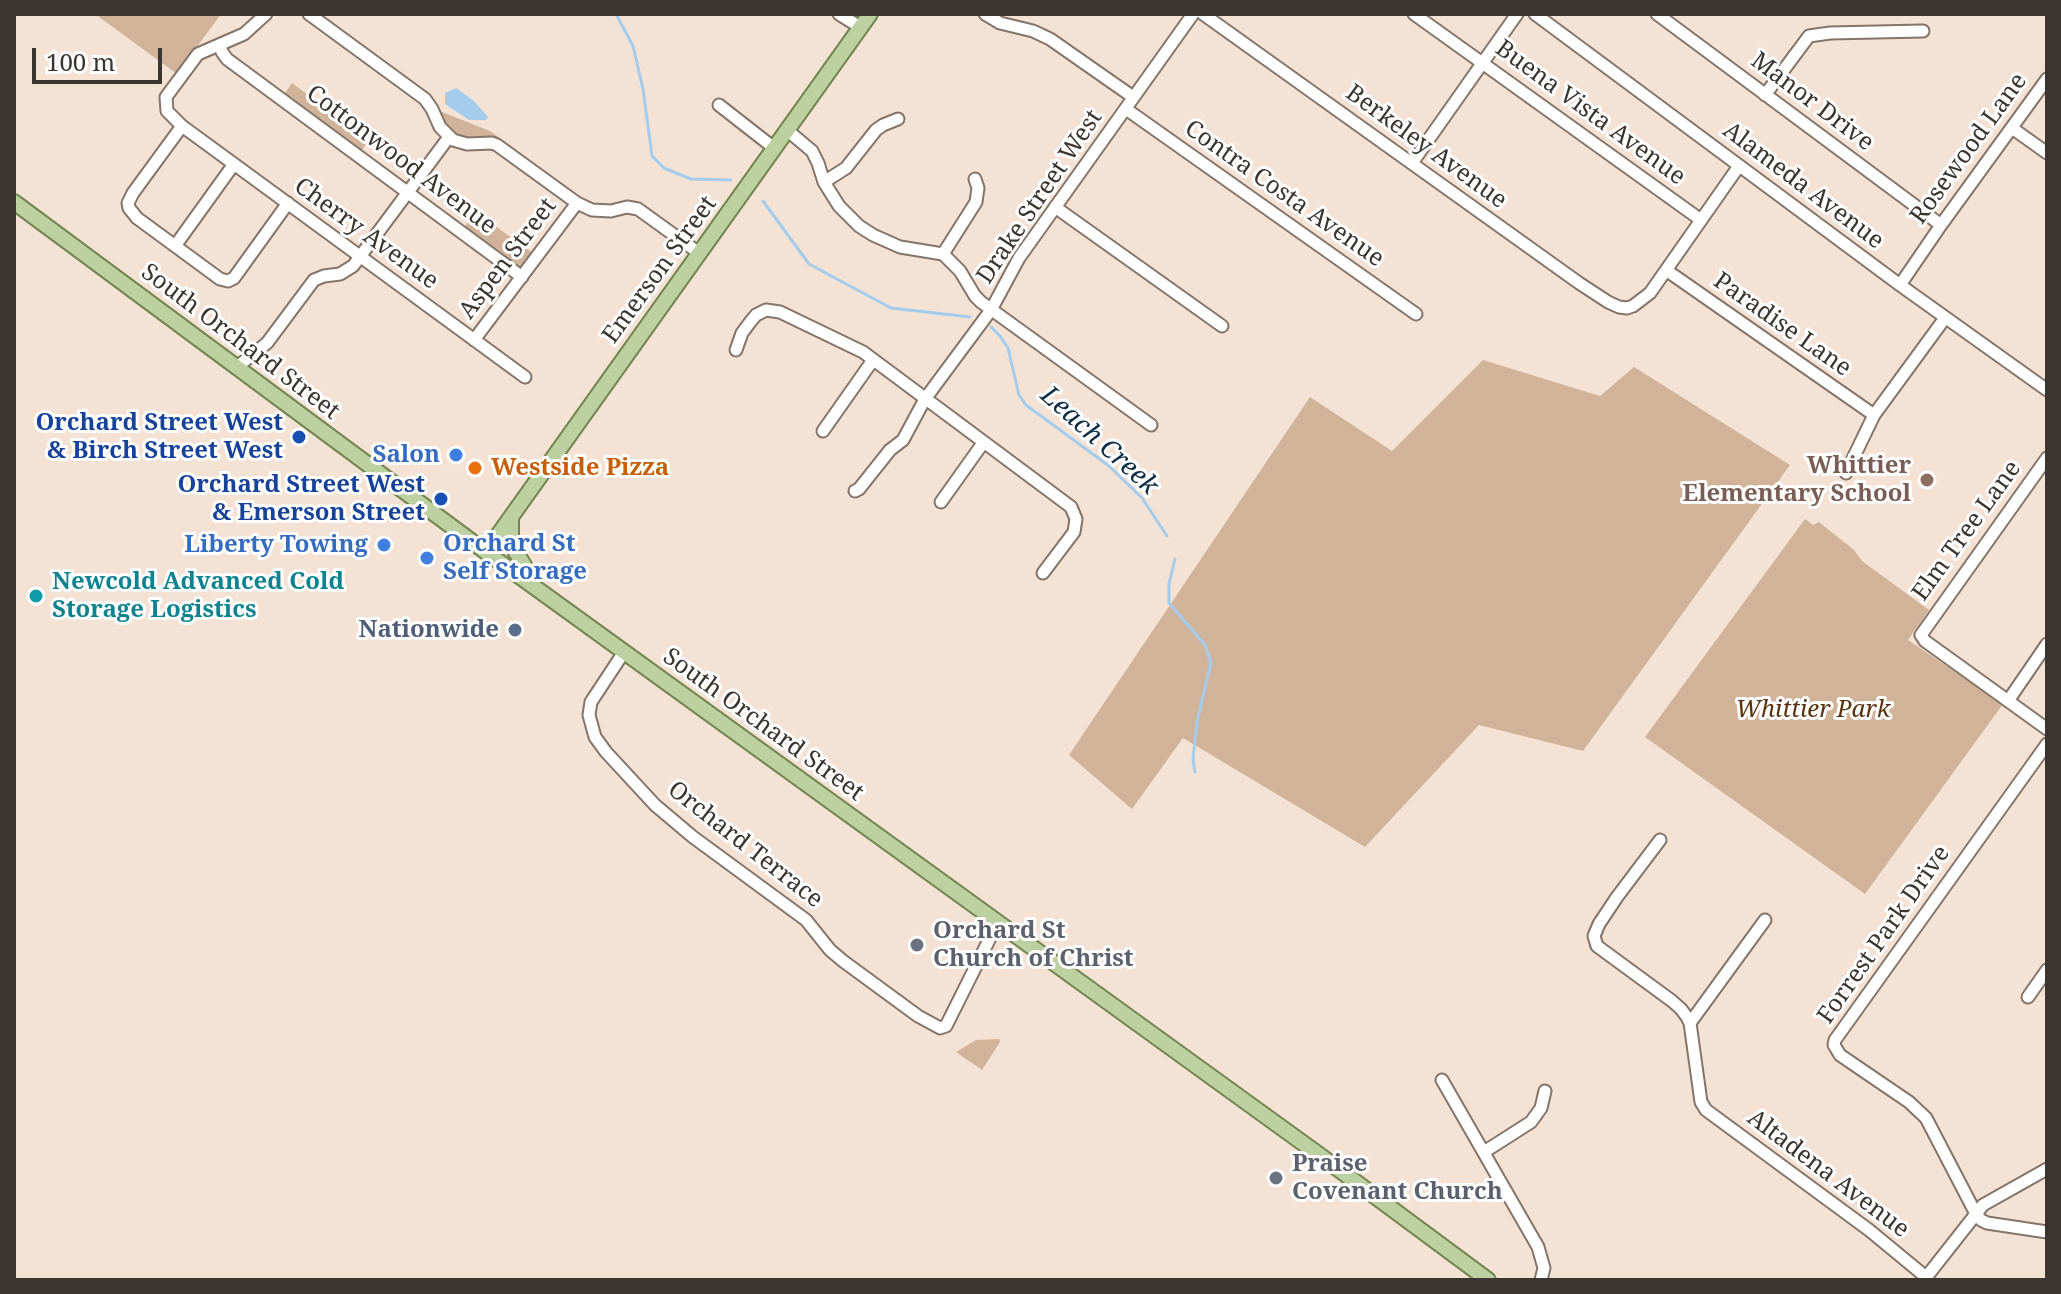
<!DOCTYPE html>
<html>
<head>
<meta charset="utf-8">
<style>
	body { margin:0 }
	#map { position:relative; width:2061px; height:1294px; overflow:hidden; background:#f4e2d5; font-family:"Noto Serif",serif }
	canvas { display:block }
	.frame { position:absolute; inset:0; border:16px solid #3b352f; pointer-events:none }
	.scale { position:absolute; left:32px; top:48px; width:130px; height:36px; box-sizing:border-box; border:4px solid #3b352f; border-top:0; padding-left:10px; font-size:24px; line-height:28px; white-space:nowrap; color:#3b352f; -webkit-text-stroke:6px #fff; paint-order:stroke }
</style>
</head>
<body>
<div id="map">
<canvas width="2061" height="1294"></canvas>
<div class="frame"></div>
<div class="scale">100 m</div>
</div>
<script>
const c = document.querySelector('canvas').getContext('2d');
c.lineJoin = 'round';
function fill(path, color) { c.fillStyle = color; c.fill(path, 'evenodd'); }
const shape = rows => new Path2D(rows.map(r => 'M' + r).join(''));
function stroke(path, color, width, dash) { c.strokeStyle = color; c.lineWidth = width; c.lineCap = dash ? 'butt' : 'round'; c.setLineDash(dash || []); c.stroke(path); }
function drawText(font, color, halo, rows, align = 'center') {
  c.font = font + ' "Noto Serif",serif'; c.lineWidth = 6; c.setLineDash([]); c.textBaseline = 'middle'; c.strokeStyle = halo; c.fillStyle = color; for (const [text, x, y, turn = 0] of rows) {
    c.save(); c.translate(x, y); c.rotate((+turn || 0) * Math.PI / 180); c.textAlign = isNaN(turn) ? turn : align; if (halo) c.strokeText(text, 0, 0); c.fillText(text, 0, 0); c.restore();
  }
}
fill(shape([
	[95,14,221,14,177,74],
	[292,83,369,140,360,153,283,96],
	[437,110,490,131,500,138,471,141,458,138,446,129],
	[476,212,534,254,522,268,516,267,463,229],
	[1483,360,1600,396,1634,367,1790,465,1583,751,1479,725,1365,847,1183,738,1132,809,1069,755,1310,397,1392,451],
	[1805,519,1813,525,1819,522,1854,550,1862,561,1929,610,1908,640,2003,704,1865,894,1645,737],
	[999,1039,1000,1042,982,1070,956,1052,976,1040]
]), '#d1b39a');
fill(shape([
	[456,88,474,101,488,117,486,120,469,120,445,104,445,93]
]), '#a4cded');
stroke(shape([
	[616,14,633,46,643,89,652,156,664,168,691,179,731,180],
	[763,201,809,264,891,308,970,317],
	[991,327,1000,336,1008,348,1019,395,1026,405,1109,466,1142,498,1167,536],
	[1175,559,1169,584,1169,603,1205,645,1211,663,1197,722,1193,759,1195,772]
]), '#a4cded', 3);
const minor = shape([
	[266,14,244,34,198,54,166,97,167,111,182,126,133,193,128,203,129,208,137,218,220,279,228,281,234,278,288,203],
	[309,14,425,99,432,109,440,127,453,140,467,144,492,143,497,145,577,203,592,210,611,211,627,207,638,209,699,253],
	[839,14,860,27],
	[985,14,1000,23,1033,31,1050,39,1133,97],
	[1203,14,1579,283,1608,302,1619,307,1627,308,1633,306,1650,293,1739,166],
	[1414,14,1701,220],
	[1535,14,1900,285,2047,390],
	[1657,14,1941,225],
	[220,46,222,52,227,59,522,277],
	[1765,95,1809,36,1830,33,1923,31],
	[719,105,774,148],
	[1126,109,1416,314],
	[182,126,525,377],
	[2012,128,2047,153],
	[787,130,812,151,818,163,824,182,839,206,859,226,873,235,900,247,943,254,960,271,975,296,981,302,1151,425],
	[1412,163,1517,14],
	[824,182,846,168,876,130,883,125,898,119],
	[1055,207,1222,326],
	[175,246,234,164],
	[943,254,976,202,978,188,975,179],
	[1666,270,1874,415],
	[1900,285,1941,225,2047,79],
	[474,340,577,203],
	[736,350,742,333,751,321,756,315,766,310,780,312,863,352,1071,507,1076,519,1074,532,1043,573],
	[237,367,267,343,314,280,324,276,340,274,353,266,449,137],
	[823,431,873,360],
	[2047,458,1921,635,1925,641,2047,729],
	[1846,473,1874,415,1945,318],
	[855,491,859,489,890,450,903,440,925,399,991,310,1019,258,1193,14],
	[941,502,983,443],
	[624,652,591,702,589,715,595,737,606,752,655,805,693,837,806,920,830,950,843,961,918,1016,940,1028,946,1026,992,934,999,924],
	[2008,701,2047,644],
	[2047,744,1835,1040,1834,1045,1840,1055,1909,1102,1926,1118,1976,1214,1981,1220,1987,1223,2047,1232],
	[1660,840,1617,897,1599,924,1594,936,1597,946,1672,1001,1681,1009,1687,1017,1690,1023,1701,1102,1706,1110,1869,1230,1926,1277],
	[2028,997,2047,970],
	[1690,1023,1765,920],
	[1442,1080,1538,1247,1544,1268,1541,1280],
	[1484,1152,1531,1122,1541,1108,1545,1091],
	[1924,1280,1983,1205,2047,1169]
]);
const major = shape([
	[14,202,486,552,1318,1154,1488,1280],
	[511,517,511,544,525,567,528,582],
	[486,552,870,14]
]);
stroke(minor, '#847568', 15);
stroke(major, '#738550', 18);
stroke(minor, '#fff', 11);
stroke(major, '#bdd0a1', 14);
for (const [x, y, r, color] of [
	[299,437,8,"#1a4fb4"],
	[456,455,8,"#3f7fe0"],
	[475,468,8,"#e8710a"],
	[1927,480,8,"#8d6e63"],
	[441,499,8,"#1a4fb4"],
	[384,545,8,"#3f7fe0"],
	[427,558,8,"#3f7fe0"],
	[36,596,8,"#0f9aa8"],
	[515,630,8,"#5c6f8a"],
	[917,945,8,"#6b7280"],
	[1276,1178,8,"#6b7280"]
]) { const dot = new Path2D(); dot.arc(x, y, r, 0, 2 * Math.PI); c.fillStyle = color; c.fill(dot); stroke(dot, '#fff', 3); }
drawText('24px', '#3b352f', '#fff', [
	["Manor Drive",1812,102,37],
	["Buena Vista Avenue",1590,113,36],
	["Berkeley Avenue",1426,147,36],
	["Rosewood Lane",1969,149,-54],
	["Cottonwood Avenue",401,160,37],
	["Alameda Avenue",1803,186,37],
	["Contra Costa Avenue",1284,194,35],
	["Drake Street West",1040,197,-56],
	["Cherry Avenue",366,234,36],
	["Aspen Street",508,259,-53],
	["Emerson Street",660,270,-54],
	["Paradise Lane",1782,325,35],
	["South Orchard Street",240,342,37],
	["Elm Tree Lane",1967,531,-54],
	["South Orchard Street",763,725,36],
	["Orchard Terrace",745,845,38],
	["Forrest Park Drive",1884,935,-55],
	["Altadena Avenue",1828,1174,37]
]);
drawText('bold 24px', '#164399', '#fff', [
	["Orchard Street West",283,423],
	["& Birch Street West",283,451],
	["Orchard Street West",425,485],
	["& Emerson Street",425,513]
], 'right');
drawText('bold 24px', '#366cbe', '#fff', [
	["Salon",440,455],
	["Orchard St",443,544,"left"],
	["Self Storage",443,572,"left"],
	["Liberty Towing",368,545]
], 'right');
drawText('bold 24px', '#785e54', '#fff', [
	["Whittier",1911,466],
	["Elementary School",1911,494]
], 'right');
drawText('bold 24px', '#c56008', '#fff', [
	["Westside Pizza",491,468]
], 'left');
drawText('bold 24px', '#0d838f', '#fff', [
	["Newcold Advanced Cold",52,582],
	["Storage Logistics",52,610]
], 'left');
drawText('bold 24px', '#4e5e75', '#fff', [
	["Nationwide",499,630]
], 'right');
drawText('italic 24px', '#58330d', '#fff', [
	["Whittier Park",1813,710]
]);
drawText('bold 24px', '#5b616d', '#fff', [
	["Orchard St",933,931],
	["Church of Christ",933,959],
	["Praise",1292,1164],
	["Covenant Church",1292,1192]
], 'left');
drawText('italic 26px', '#0d2e44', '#fff', [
	["Leach Creek",1099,441,42]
]);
</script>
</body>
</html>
